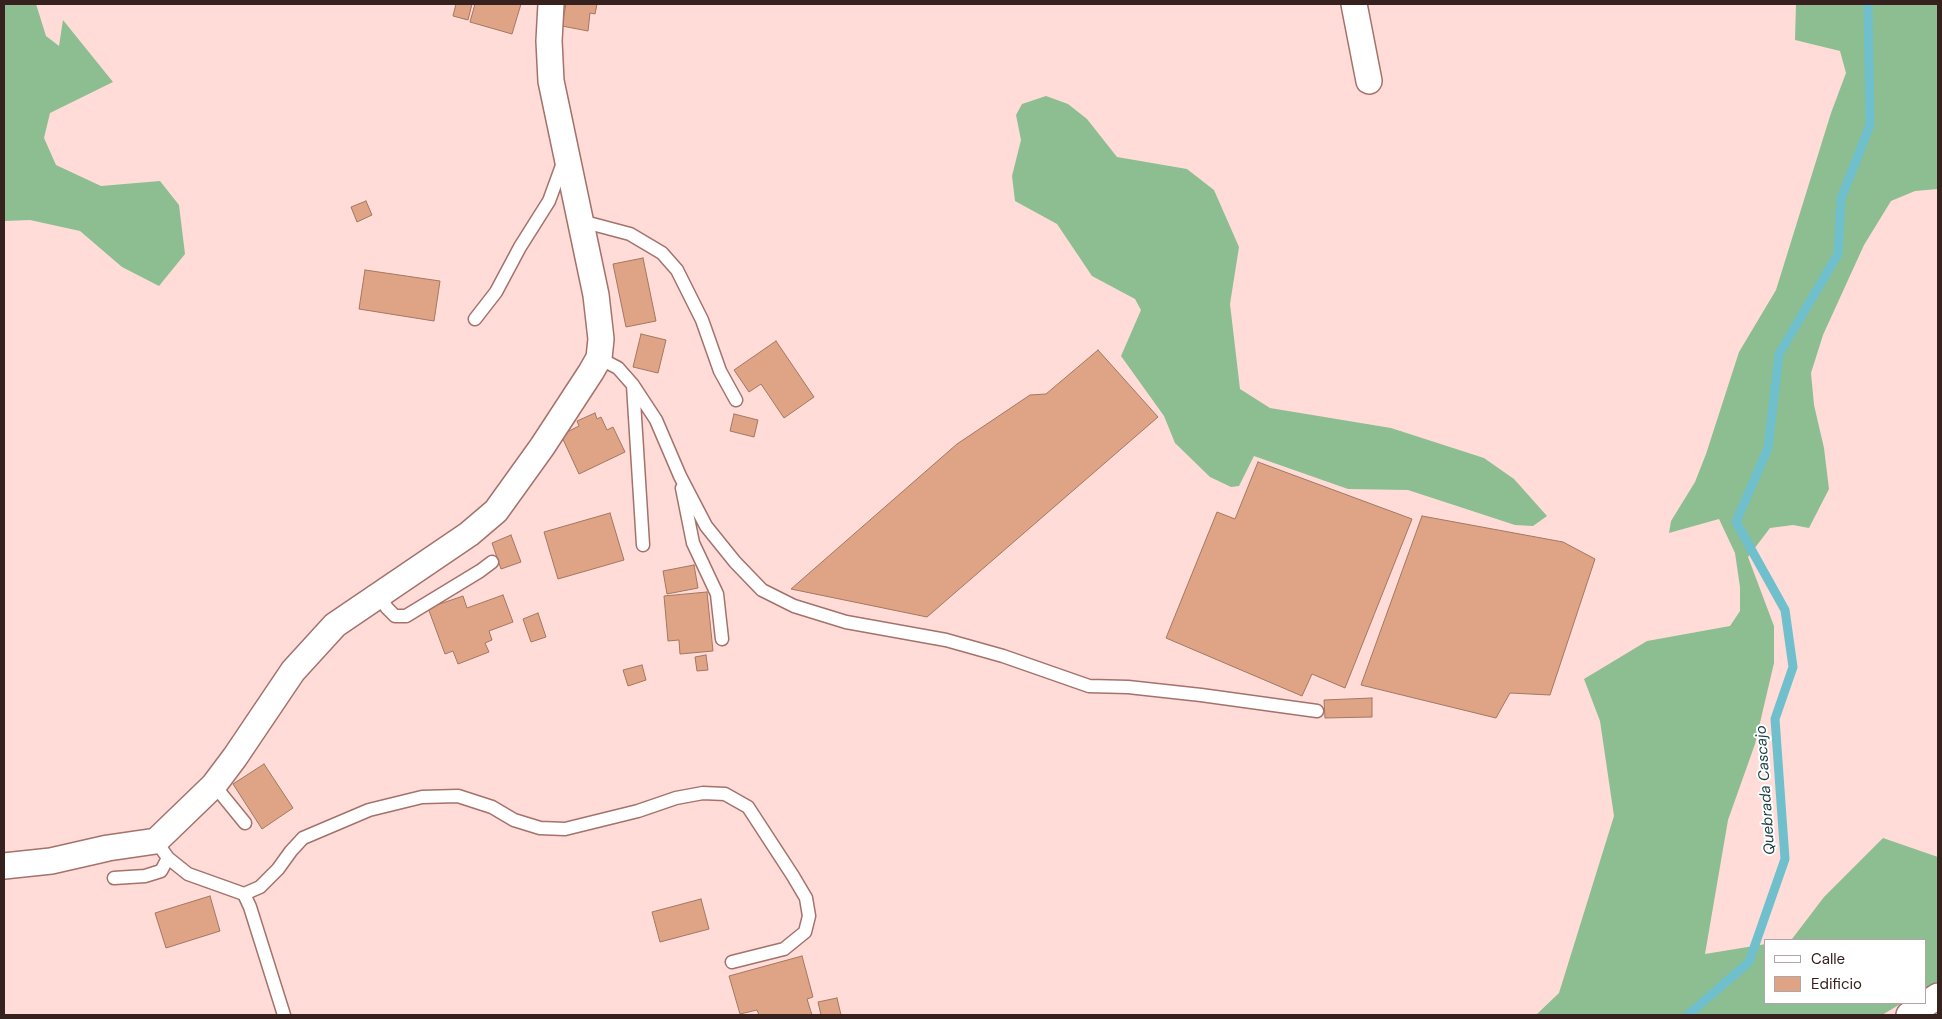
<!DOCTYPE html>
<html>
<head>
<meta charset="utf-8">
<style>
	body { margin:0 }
	#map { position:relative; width:1942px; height:1019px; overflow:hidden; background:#ffdcd7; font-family:"DM Sans",sans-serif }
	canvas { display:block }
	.frame { position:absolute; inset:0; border:5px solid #36211e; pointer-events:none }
	.legend { position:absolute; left:1764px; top:939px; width:162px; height:65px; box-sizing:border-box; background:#fff; border:1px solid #afa6a5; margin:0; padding:6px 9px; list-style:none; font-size:15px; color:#36211e }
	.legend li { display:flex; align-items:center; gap:10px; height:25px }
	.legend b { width:25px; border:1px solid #afa6a5 }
</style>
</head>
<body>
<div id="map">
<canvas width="1942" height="1019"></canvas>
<div class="frame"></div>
<ul class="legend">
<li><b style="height:6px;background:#fff"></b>Calle</li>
<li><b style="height:14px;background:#dfa486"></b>Edificio</li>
</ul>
</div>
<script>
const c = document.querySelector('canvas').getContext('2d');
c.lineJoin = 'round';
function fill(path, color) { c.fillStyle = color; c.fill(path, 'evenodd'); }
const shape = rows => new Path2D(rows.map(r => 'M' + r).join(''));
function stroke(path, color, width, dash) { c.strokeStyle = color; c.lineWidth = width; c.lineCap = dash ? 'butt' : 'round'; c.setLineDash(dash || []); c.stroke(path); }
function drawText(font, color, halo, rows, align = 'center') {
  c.font = font + ' "DM Sans",sans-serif'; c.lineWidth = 4; c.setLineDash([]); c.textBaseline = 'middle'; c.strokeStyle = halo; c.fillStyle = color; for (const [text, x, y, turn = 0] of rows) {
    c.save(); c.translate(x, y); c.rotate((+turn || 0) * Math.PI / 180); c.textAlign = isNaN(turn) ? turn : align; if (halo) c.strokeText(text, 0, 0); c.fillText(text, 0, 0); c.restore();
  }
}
fill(shape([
	[4,4,36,4,46,36,59,46,63,20,113,82,50,113,44,138,56,165,101,186,160,181,179,205,185,254,159,286,122,267,80,231,30,220,4,221],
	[1796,4,1938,4,1938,189,1915,191,1891,201,1864,245,1823,335,1811,373,1814,405,1824,448,1829,489,1809,528,1793,525,1770,528,1748,557,1774,626,1774,663,1755,744,1728,820,1705,954,1766,944,1766,1003,1902,1003,1882,1015,1536,1015,1559,993,1614,816,1600,721,1584,679,1647,641,1730,626,1740,611,1740,587,1735,553,1719,519,1669,533,1671,521,1695,482,1706,454,1739,352,1776,290,1831,113,1846,73,1840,51,1795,40],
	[1046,96,1068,104,1087,119,1117,157,1187,169,1214,190,1239,247,1230,304,1240,389,1270,408,1391,428,1484,458,1514,479,1547,516,1533,526,1515,525,1408,490,1348,489,1254,456,1239,486,1231,487,1210,477,1175,443,1164,416,1121,356,1141,310,1135,299,1092,276,1057,224,1015,201,1012,176,1021,140,1016,115,1022,104],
	[1883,838,1938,857,1938,981,1926,988,1926,940,1787,940,1792,939,1824,897]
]), '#8cbe92');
stroke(shape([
	[1688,1015,1749,962,1785,859,1775,719,1793,667,1785,610,1736,522,1768,448,1779,354,1838,254,1841,199,1870,125,1868,4]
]), '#6fc0cc', 9);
const building = shape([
	[456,4,472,4,468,20,453,16,456,4],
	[475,4,521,4,512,34,470,22,475,4],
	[566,4,597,4,595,14,590,13,588,31,562,26,566,4],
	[366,201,372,215,357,222,351,207,366,201],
	[643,258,656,321,626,327,613,264,643,258],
	[365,270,440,281,434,321,359,309,365,270],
	[641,334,666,340,658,373,633,367,641,334],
	[776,341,814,397,784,418,761,384,749,392,734,370,776,341],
	[1098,350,1158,417,927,617,791,589,957,444,1030,395,1046,394,1098,350],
	[595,413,597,419,601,417,607,430,613,427,625,452,579,474,561,435,579,426,577,421,595,413],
	[734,414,758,420,754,437,730,431,734,414],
	[1258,462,1412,519,1345,688,1312,674,1302,696,1166,638,1217,512,1235,519,1258,462],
	[610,513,624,560,558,579,544,532,610,513],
	[1422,516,1563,542,1595,559,1550,695,1510,693,1496,718,1361,685,1422,516],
	[511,535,521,562,501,569,492,543,511,535],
	[694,565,698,588,667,594,663,571,694,565],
	[707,592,713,651,680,654,679,640,668,641,664,596,707,592],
	[503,595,513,622,489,631,492,640,485,643,489,652,458,664,453,651,445,654,428,608,463,596,467,608,503,595],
	[538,613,546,637,531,642,523,619,538,613],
	[706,655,708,670,697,671,695,657,706,655],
	[642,665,646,680,628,686,623,670,642,665],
	[1372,698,1372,717,1325,718,1324,700,1372,698],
	[264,764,293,808,262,829,233,784,264,764],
	[210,896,220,931,166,948,155,913,210,896],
	[701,899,709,929,660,942,652,912,701,899],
	[802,956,813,997,807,999,812,1015,759,1015,757,1010,740,1014,729,976,802,956],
	[837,998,841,1015,821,1015,818,1002,837,998]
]);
fill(building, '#dfa486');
stroke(building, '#a37760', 1);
const service = shape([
	[581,221,630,234,662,253,677,270,702,320,720,371,736,400],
	[475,319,496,292,520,247,549,201,564,160],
	[599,358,618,368,633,385,656,420,680,476,706,526,735,562,762,590,794,606,846,622,946,640,1003,656,1089,686,1128,687,1201,695,1317,711],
	[633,385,643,545],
	[682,488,693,543,717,594,722,639],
	[379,595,387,608,395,616,406,616,480,571,492,562],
	[214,785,245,823],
	[156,841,168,858,188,874,244,894,250,907,284,1015],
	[114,878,145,876,161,871,168,858],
	[244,894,260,887,278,869,291,851,303,838,369,810,422,797,458,796,492,807,514,820,540,828,565,829,638,811,676,798,703,793,725,794,748,807,793,876,806,898,809,916,805,932,784,949,732,962]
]);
const minor = shape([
	[1354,4,1369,81],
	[4,866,51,861,108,848,156,841,214,785,235,757,293,671,335,625,469,534,496,511,542,447,591,372,599,358,601,339,596,295,551,81,549,41,551,4],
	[1909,1015,1938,996]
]);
stroke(service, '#a4726b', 15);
stroke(minor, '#a4726b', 28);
stroke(service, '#fff', 12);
stroke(minor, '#fff', 25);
drawText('italic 15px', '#1b4147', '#fff', [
	["Quebrada Cascajo",1766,790,-94]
]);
</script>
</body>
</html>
